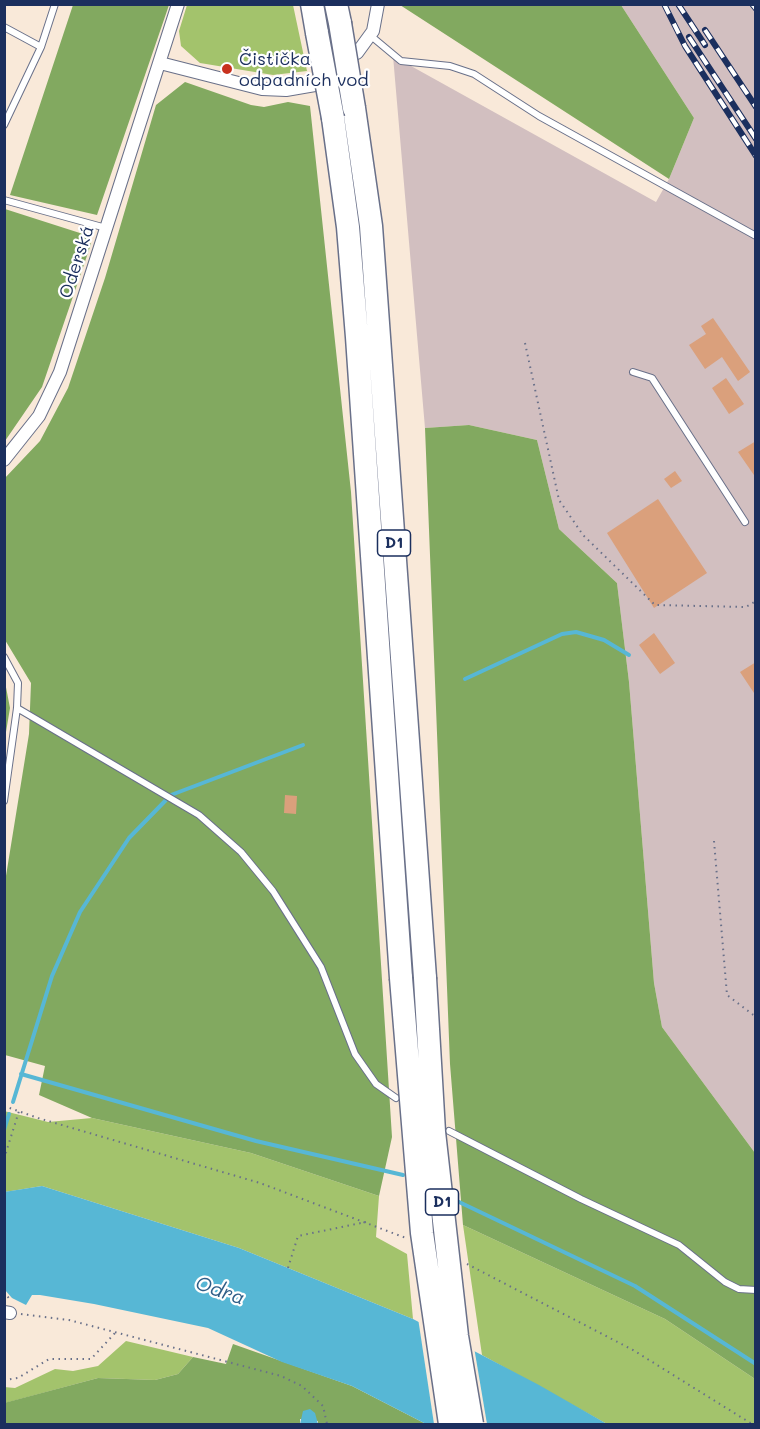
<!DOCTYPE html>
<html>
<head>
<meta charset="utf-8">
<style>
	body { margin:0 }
	#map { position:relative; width:760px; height:1429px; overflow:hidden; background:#f9e9d9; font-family:Mali,sans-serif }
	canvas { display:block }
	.frame { position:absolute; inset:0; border:6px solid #1b2f5e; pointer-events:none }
</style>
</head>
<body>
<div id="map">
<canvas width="760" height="1429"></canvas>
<div class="frame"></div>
</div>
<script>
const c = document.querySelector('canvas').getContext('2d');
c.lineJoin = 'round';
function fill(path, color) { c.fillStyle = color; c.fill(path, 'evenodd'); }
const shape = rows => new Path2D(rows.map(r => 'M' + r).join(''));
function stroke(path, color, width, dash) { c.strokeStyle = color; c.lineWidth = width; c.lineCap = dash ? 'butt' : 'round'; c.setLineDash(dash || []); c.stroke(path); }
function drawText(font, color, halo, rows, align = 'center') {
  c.font = font + ' Mali,sans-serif'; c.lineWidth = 4.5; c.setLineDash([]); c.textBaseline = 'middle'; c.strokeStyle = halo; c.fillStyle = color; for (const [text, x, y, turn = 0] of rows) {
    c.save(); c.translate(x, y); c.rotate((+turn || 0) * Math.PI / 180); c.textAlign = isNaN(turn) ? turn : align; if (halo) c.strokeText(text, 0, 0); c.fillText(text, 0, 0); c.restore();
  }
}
fill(shape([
	[621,5,755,5,755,1153,662,1027,654,983,629,682,617,583,559,529,537,440,469,425,425,428,393,56,656,202,669,179,694,118]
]), '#d2bfc0');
fill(shape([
	[187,5,293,5,307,71,273,75,200,63,181,46,179,31],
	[4,1111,48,1122,92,1118,251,1153,379,1196,376,1237,407,1254,413,1319,239,1248,42,1186,5,1192],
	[463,1225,665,1319,755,1379,755,1424,607,1424,482,1355],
	[126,1341,193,1357,178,1374,155,1380,98,1378,5,1403,4,1387,15,1388,55,1369,73,1371,98,1366]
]), '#a3c36c');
fill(shape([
	[73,5,169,5,97,215,10,195],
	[400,5,621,5,694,118,669,179],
	[185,82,251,105,264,107,288,102,310,106,351,492,392,1137,379,1196,251,1153,92,1118,39,1095,45,1066,5,1055,5,882,29,734,31,683,5,640,4,479,40,441,68,388,105,278,156,105],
	[5,209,83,234,91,244,42,387,5,441],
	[469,425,537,440,559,529,617,583,629,682,654,983,662,1027,755,1153,755,1379,665,1319,463,1225,450,1064,425,428],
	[5,682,10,708,5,738],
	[233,1344,352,1386,426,1424,318,1424,318,1421,300,1419,300,1424,5,1424,4,1403,98,1378,155,1380,178,1374,193,1357,226,1364]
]), '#82a960');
fill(shape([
	[42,1186,239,1248,413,1319,539,1385,607,1424,426,1424,352,1386,282,1362,208,1328,94,1304,40,1295,32,1295,26,1305,12,1298,5,1290,4,1192],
	[310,1409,315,1413,318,1424,300,1424,303,1411]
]), '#57b7d5');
fill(shape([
	[418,1318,474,1347,487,1424,434,1424]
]), '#f9e9d9');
stroke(shape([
	[465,679,562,634,576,632,604,640,629,655],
	[171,795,303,745],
	[21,1074,256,1141,403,1175],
	[13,1102,52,976,80,912,129,838,166,800],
	[4,1130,9,1114],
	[457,1201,635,1286,756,1364]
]), '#57b7d5', 4);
fill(shape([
	[713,318,750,372,738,381,722,357,705,369,689,345,706,334,701,326],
	[726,378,744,404,729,414,712,388],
	[756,441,756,478,738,452],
	[675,471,682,481,671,488,664,479],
	[658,499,707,573,654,608,607,533],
	[654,633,675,663,660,674,639,645],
	[756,662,756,696,740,672],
	[285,795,297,796,296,814,284,813]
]), '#daa07c');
const service = shape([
	[4,27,41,47],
	[371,36,401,61,450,66,474,74,539,116,756,236],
	[4,125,41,47,55,4],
	[4,200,106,228],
	[633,372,652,378,745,522],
	[4,657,18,683,17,708,4,801],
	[17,708,199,815,241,852,273,891,321,967,355,1054,376,1084,396,1098],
	[449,1131,581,1199,679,1245,725,1282,739,1289,756,1290]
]);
const minor = shape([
	[357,53,373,31,378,4],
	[160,63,262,89,286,90,315,85],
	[4,460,39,416,60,372,178,4],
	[4,1312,10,1313]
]);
const motorway = shape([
	[312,4,317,33],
	[336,4,340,23],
	[354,108,371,226,425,978],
	[333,118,348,227,357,337,401,978]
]);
stroke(service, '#697089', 8);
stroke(minor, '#697089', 14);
stroke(motorway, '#697089', 25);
stroke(shape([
	[525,343,559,500,583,535,655,605,746,607,756,601],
	[714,841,727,995,756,1017],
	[4,1106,38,1118,260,1183,406,1238],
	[4,1159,19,1111],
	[467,1264,633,1350,752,1424],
	[288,1268,298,1236,366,1222],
	[4,1292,11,1301],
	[21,1314,69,1320,281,1376,302,1386,323,1406,327,1424],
	[4,1380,18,1378,49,1359,91,1359,115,1333]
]), '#697089', 2, [1.5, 4.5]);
stroke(service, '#fff', 6);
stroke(minor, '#fff', 12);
stroke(motorway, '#fff', 22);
const rail = shape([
	[664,4,685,46,756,156],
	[678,4,705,45],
	[752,4,756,9],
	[705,30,756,107],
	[689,37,756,139]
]);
stroke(rail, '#1b2f5e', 6);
stroke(rail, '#fff', 4, [11]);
const motorwayBridge = shape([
	[340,23,354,108],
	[317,33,333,118],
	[401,978,422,1233,450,1424],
	[425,978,434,1132,457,1336,472,1424]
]);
stroke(motorwayBridge, '#697089', 25, []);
stroke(motorwayBridge, '#fff', 22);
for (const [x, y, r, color] of [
	[227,69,6,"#c8321e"]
]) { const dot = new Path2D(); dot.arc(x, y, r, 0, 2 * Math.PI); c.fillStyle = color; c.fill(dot); stroke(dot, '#fff', 2); }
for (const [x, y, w] of [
	[394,543,33],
	[442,1202,33]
]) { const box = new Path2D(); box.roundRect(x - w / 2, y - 13, w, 26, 4.5); c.fillStyle = '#fff'; c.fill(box); stroke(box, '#1b2f5e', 1.5); }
drawText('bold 16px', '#1b2f5e', null, [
	["D1",394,543],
	["D1",442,1202]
]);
drawText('18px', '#1b2f5e', '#fff', [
	["Čistička",239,59],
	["odpadních vod",239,80]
], 'left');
drawText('18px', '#1b2f5e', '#fff', [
	["Oderská",77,262,-72]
]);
drawText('italic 20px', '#305f88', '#fff', [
	["Odra",220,1291,19]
]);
</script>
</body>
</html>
